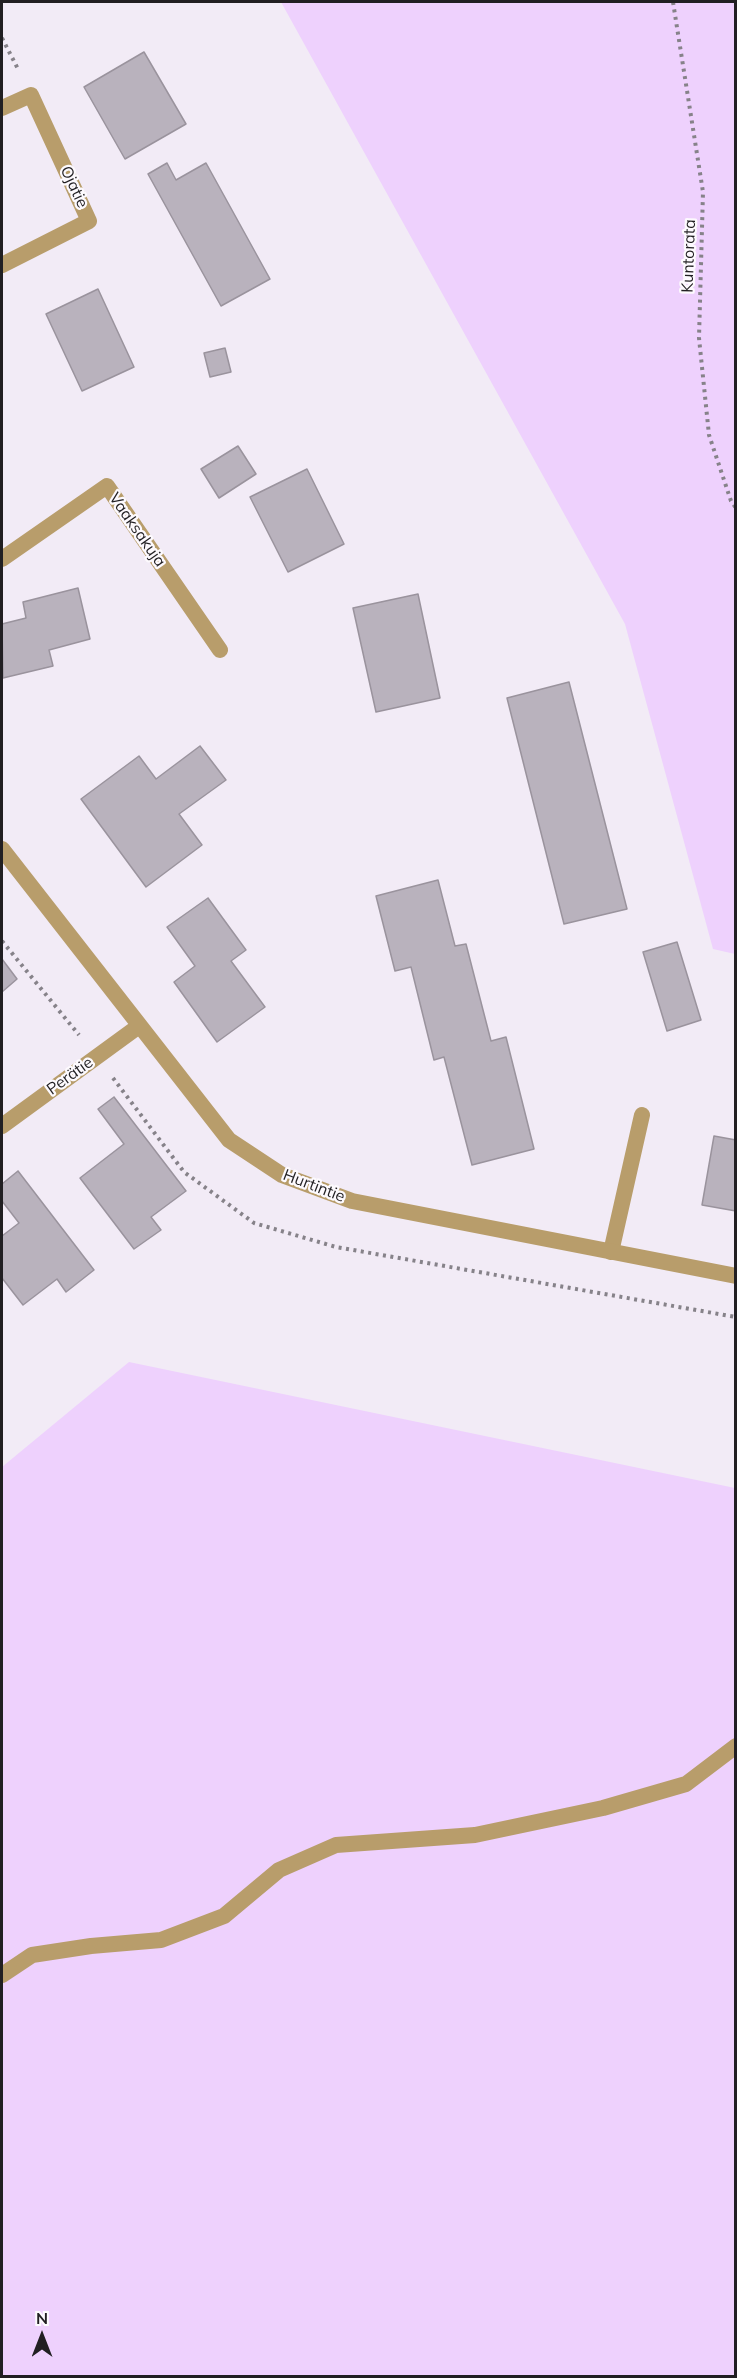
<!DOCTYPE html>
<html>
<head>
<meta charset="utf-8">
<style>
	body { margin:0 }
	#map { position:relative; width:737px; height:2378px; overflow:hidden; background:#f2ebf6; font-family:Mulish,sans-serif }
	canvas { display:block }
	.frame { position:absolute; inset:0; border:3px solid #211f22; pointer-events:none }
	.north { position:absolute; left:12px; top:2306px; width:60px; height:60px; -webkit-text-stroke:4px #fdfafe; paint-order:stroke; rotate:0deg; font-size:16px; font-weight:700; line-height:24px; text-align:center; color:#211f22 }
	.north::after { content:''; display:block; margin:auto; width:21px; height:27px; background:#211f22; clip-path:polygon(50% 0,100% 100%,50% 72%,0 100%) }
</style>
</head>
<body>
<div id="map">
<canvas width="737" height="2378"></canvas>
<div class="frame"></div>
<div class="north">N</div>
</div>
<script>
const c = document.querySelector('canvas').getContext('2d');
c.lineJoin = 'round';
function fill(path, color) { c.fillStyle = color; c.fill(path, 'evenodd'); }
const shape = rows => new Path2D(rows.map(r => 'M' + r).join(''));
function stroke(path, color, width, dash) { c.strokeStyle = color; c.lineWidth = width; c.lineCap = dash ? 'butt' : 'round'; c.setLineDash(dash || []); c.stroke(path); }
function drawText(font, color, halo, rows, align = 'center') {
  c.font = font + ' Mulish,sans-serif'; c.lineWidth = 4.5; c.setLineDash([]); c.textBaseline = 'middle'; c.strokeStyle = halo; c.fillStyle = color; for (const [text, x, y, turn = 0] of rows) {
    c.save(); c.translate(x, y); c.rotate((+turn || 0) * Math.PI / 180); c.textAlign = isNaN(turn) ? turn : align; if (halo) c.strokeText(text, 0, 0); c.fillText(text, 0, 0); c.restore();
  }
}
fill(shape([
	[281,2,735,2,735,954,713,949,625,624],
	[129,1362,735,1488,735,2376,2,2376,2,1467]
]), '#eed1fd');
const building = shape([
	[144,52,186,124,125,159,84,87,144,52],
	[167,163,176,180,206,163,270,279,221,306,148,174,167,163],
	[98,289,134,367,82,391,46,314,98,289],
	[225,348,231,372,210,377,204,353,225,348],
	[238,446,256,474,219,498,201,469,238,446],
	[307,469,344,544,288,572,250,497,307,469],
	[78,588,90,639,49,650,53,666,3,678,2,624,26,618,23,602,78,588],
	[418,594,440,698,376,712,353,608,418,594],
	[569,682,627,909,564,924,507,698,569,682],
	[200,746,226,780,179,814,202,845,146,887,81,799,139,756,156,779,200,746],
	[438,880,455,946,466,944,491,1041,506,1037,534,1149,472,1165,444,1057,434,1060,411,967,395,971,376,896,438,880],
	[208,898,246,950,231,961,265,1007,217,1042,174,982,195,966,167,927,208,898],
	[677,942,701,1020,667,1031,643,952,677,942],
	[2,959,17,979,2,992,2,959],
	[114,1097,186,1191,151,1217,161,1230,134,1249,80,1178,124,1144,98,1109,114,1097],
	[714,1136,736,1140,736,1211,702,1205,714,1136],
	[18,1171,94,1270,66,1292,57,1279,23,1305,2,1278,2,1236,19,1223,2,1201,2,1184,18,1171]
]);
fill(building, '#b9b2bd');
stroke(building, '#9a939d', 1.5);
stroke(shape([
	[673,2,703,192,699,338,709,435,731,501,736,508],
	[2,38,18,69],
	[2,941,79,1035],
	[113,1078,184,1172,254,1223,336,1247,736,1317]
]), '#868289', 4, [3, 4.5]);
stroke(shape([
	[611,1252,642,1115],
	[2,1975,32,1955,91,1946,161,1940,224,1916,279,1870,336,1845,475,1835,603,1808,686,1784,736,1746]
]), '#b89d6b', 16);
stroke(shape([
	[2,108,31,95,89,221,2,265],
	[2,559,107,486,220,650],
	[2,849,229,1140,282,1175,352,1201,736,1276],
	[2,1126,139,1026]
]), '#b89d6b', 16);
drawText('16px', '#211f22', '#fdfafe', [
	["Ojatie",74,187,65],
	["Kuntorata",689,256,-88],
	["Vaaksakuja",137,530,55],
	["Perätie",70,1076,-36],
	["Hurtintie",314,1186,21]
]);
</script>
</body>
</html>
